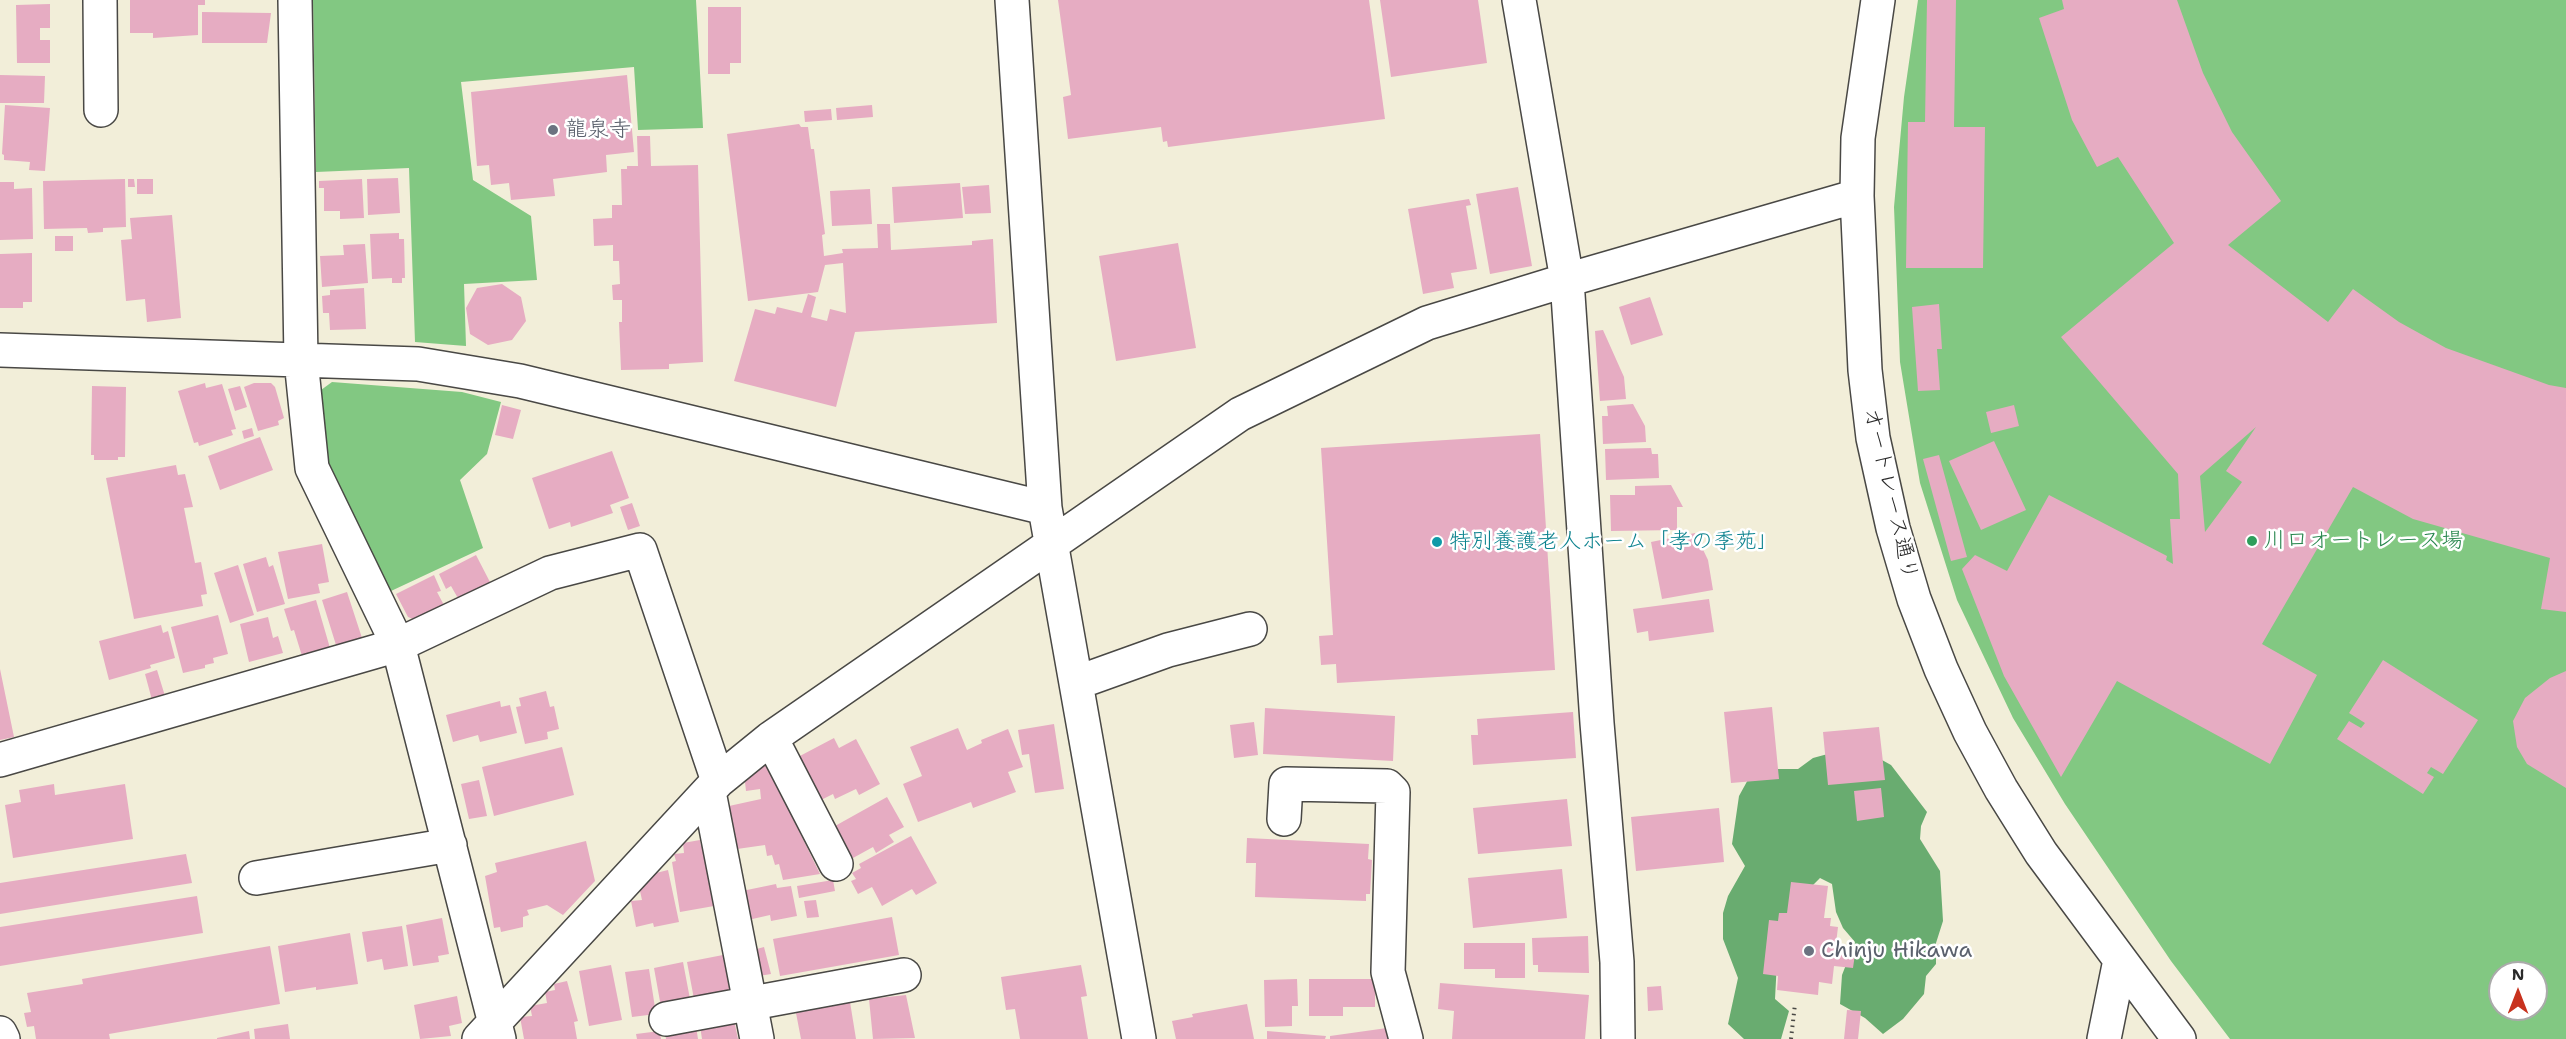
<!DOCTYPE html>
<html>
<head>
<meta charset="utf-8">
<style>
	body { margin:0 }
	#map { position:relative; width:2566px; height:1039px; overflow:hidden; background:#f2eed9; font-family:"Shantell Sans",sans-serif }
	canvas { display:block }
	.north { position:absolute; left:2488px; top:961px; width:60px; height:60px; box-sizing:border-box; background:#fff; border:2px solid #aaa; border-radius:50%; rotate:0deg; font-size:16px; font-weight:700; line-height:24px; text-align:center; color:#2b2b2b }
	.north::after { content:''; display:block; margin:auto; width:21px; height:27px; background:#c8321e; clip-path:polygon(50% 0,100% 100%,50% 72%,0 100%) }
</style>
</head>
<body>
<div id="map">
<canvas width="2566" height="1039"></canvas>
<div class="north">N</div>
</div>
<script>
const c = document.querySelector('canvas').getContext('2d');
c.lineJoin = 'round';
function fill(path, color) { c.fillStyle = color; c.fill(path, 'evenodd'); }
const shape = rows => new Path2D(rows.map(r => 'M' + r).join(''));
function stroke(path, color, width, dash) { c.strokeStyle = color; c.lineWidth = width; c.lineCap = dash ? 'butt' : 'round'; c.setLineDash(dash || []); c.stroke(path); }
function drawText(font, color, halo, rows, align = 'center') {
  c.font = font + ' "Shantell Sans","Klee One",sans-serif'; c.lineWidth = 5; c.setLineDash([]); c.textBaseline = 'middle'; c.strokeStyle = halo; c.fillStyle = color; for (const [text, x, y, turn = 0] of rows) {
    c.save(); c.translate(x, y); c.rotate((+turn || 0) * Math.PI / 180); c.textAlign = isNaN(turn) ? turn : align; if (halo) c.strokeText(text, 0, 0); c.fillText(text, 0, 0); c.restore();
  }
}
fill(shape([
	[313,0,696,0,703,128,638,130,634,67,461,82,473,180,531,216,537,280,464,284,466,346,415,342,409,168,316,172],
	[1918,0,2566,0,2566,1039,2230,1039,2171,961,2065,804,2013,718,1957,600,1920,483,1900,362,1894,207,1904,97],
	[2500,973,2536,973,2536,1009,2500,1009],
	[332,382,462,392,501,402,487,454,460,480,483,548,391,591,321,449,321,390]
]), '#82c882');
fill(shape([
	[1835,752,1873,755,1891,765,1927,812,1921,826,1920,839,1940,871,1943,921,1936,943,1936,964,1926,976,1924,994,1903,1019,1883,1034,1865,1018,1840,1004,1842,975,1855,942,1843,928,1836,912,1832,884,1820,878,1805,893,1777,961,1775,999,1789,1011,1781,1039,1744,1039,1728,1024,1738,978,1723,939,1723,913,1728,896,1745,866,1732,844,1739,796,1750,776,1767,769,1798,769,1813,758]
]), '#69ac70');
fill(shape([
	[130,0,205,0,205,5,198,5,198,35,153,38,153,33,130,33],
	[1058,0,1369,0,1385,119,1168,147,1167,141,1163,142,1161,127,1068,139,1063,97,1071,95],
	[1380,0,1478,0,1487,63,1391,77],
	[1927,0,1956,0,1954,127,1985,127,1983,268,1906,268,1908,122,1925,122],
	[2062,0,2177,0,2203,73,2232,132,2281,201,2228,245,2328,322,2353,289,2399,322,2446,348,2549,385,2566,388,2566,612,2541,609,2550,558,2413,519,2353,487,2262,644,2317,675,2270,764,2117,681,2061,777,2004,676,1962,569,1975,555,2007,571,2049,495,2167,556,2166,560,2173,564,2170,519,2180,519,2178,474,2061,337,2174,243,2118,157,2097,167,2072,120,2039,18,2064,9],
	[2256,427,2226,471,2242,482,2205,532,2200,476],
	[50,4,50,28,40,28,40,40,50,40,50,63,17,63,16,5],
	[708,7,741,7,741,63,730,63,730,74,708,74],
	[202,12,271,13,267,43,202,43],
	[0,75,45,76,44,103,0,103],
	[627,75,634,152,606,155,607,172,553,179,555,196,511,200,509,183,491,185,489,165,477,166,471,92],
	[5,105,50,108,45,171,29,170,30,162,4,160,4,155,2,154],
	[872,105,873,117,837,120,836,108],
	[831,109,832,120,805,122,804,111],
	[799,124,801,127,808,127,811,149,814,149,825,234,822,235,824,256,843,253,842,249,878,248,877,224,890,224,891,250,972,245,972,241,993,239,997,323,855,332,836,407,734,381,755,309,775,314,777,307,802,313,808,294,816,297,811,317,827,321,830,309,846,313,843,263,825,265,818,292,748,301,727,134],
	[637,136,650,136,651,166,698,165,703,362,669,364,669,369,621,370,619,322,622,322,622,300,613,300,612,285,620,284,619,261,613,261,613,245,594,246,593,219,612,218,612,205,622,205,621,169,627,169,627,166,638,166],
	[398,178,400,213,368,215,367,179],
	[125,179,126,227,103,228,103,232,88,233,87,228,44,229,43,181],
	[128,179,134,179,135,187,128,187],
	[137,179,153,179,153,194,137,194],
	[362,179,364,218,340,219,340,211,324,211,324,188,319,188,319,181],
	[0,182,14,182,14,189,32,188,33,239,0,240],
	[960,183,963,218,894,223,892,187],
	[989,185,991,213,965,214,962,187],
	[1518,187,1532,266,1490,274,1476,194],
	[870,189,872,224,832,226,830,191],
	[1469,199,1471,205,1466,206,1477,269,1451,273,1454,288,1423,294,1408,209],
	[172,215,181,318,147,322,145,299,126,301,121,240,132,239,130,218],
	[399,233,399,239,404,239,405,278,402,278,402,283,392,283,392,278,372,279,370,234],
	[55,236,73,236,73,251,55,251],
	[1178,243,1196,348,1116,361,1099,256],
	[365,244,368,283,322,287,320,256,344,255,343,245],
	[32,253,32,302,23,302,23,308,0,308,0,254],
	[502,284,521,297,526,321,512,340,488,345,470,334,466,308,477,288],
	[364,288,366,329,330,330,329,313,323,313,322,296,330,295,330,290],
	[1650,297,1663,335,1631,345,1619,307],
	[1939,304,1942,349,1937,349,1940,390,1918,391,1912,307],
	[1603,330,1624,377,1626,399,1600,401,1595,331],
	[205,383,206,388,222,384,236,429,231,430,233,435,199,446,198,442,194,443,178,391],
	[254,383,271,383,275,387,284,418,278,421,279,425,258,431,244,387],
	[92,386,126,387,125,457,118,457,118,460,94,460,94,455,91,455],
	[240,386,247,407,235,411,228,389],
	[1633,404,1645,426,1646,442,1603,444,1602,416,1608,416,1607,406],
	[502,405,521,410,513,439,495,435],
	[2014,405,2019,426,1991,433,1986,412],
	[252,428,254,436,244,439,242,431],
	[1540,434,1555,670,1337,683,1336,664,1321,665,1319,636,1333,635,1321,448],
	[260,437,273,470,220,490,208,456],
	[1994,441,2026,510,1981,530,1949,461],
	[1651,448,1652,454,1658,454,1659,478,1606,480,1605,449],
	[612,451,629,498,610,505,613,513,571,527,570,522,549,529,532,478],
	[1939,455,1967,557,1951,561,1923,459],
	[176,465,178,475,185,474,193,507,184,508,195,563,201,562,207,594,201,595,203,606,134,619,106,478],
	[1671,485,1683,507,1677,507,1677,530,1611,531,1610,495,1635,495,1635,486],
	[632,503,640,526,628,530,620,507],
	[1695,533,1708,560,1713,590,1662,599,1651,542],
	[322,544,329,582,318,584,320,593,288,599,278,552],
	[476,555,491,584,459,600,451,586,446,589,439,574],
	[266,557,269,567,273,565,285,604,257,612,243,564],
	[238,565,254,615,230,623,214,573],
	[434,575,441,591,437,592,445,607,418,621,408,617,396,594],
	[347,592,362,638,336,645,322,600],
	[1709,599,1714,632,1649,641,1648,631,1637,633,1633,609],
	[316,600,330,648,302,656,294,630,291,631,284,609],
	[218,615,228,654,213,658,214,663,205,665,205,668,183,673,171,627],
	[268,617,273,638,278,636,283,653,249,662,240,624],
	[161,625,163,633,168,631,175,658,150,665,151,668,109,680,99,641],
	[2383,660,2478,720,2443,774,2431,767,2427,773,2434,777,2423,794,2337,739,2349,721,2361,728,2365,723,2349,713],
	[0,669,14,737,0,740],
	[157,670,165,696,152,700,145,674],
	[2566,671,2566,788,2527,764,2517,747,2513,721,2525,698,2550,678],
	[546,691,550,707,554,706,559,729,547,732,548,739,525,744,516,707,521,706,519,698],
	[500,701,501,707,510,705,517,733,480,742,478,735,453,742,446,715],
	[1772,707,1779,779,1731,783,1724,712],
	[1265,708,1395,716,1393,761,1263,754],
	[1573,712,1576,758,1473,765,1471,735,1478,735,1477,719],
	[1254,722,1258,755,1234,758,1230,725],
	[1054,724,1064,789,1035,793,1029,754,1022,755,1018,730],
	[1879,727,1885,780,1828,785,1823,732],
	[958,728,967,750,982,743,981,740,1008,729,1023,767,1008,772,1016,792,973,808,971,802,918,822,903,784,922,776,910,747],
	[834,738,839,748,856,739,880,784,859,795,856,789,835,799,833,794,821,800,798,757],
	[562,747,574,795,494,816,482,767],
	[766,763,820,874,783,880,779,864,775,865,772,855,767,856,765,845,737,849,729,806,761,799,760,789,746,791,745,782],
	[479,780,487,816,469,819,461,784],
	[54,784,55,795,125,784,133,839,13,858,5,805,21,802,19,790],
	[1881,788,1884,817,1857,821,1854,791],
	[887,797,904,827,889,835,894,842,876,853,873,847,853,858,835,826],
	[1567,799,1572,846,1478,854,1473,808],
	[1719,808,1724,862,1636,871,1631,817],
	[911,836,937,883,916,895,912,889,882,906,872,887,858,894,851,881,856,879,852,873,861,868,859,864],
	[1247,838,1369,844,1368,859,1372,860,1370,894,1366,894,1366,901,1255,897,1256,863,1246,863],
	[700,840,701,846,704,846,714,906,680,912,672,862,676,861,674,854,684,853,683,843],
	[586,841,595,881,563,915,547,905,527,910,529,915,523,917,523,927,501,932,500,927,494,928,485,876,497,872,495,863],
	[186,854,192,883,0,914,0,883],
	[1562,869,1567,918,1473,928,1468,878],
	[668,870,679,922,654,927,653,923,636,927,631,901,642,900,640,891,656,873],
	[833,880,835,891,799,898,797,886],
	[1791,882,1828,886,1824,918,1831,918,1830,926,1838,927,1835,952,1855,954,1853,968,1834,966,1832,984,1819,982,1818,995,1777,990,1778,976,1763,974,1769,920,1778,921,1779,913,1787,913],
	[776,884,777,888,791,886,797,916,771,921,770,915,748,920,742,891],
	[197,896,203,933,0,966,0,927],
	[816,900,819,917,807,918,804,901],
	[892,917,899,955,780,976,773,939],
	[442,918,449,954,438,956,439,962,413,966,406,925],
	[402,926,408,966,384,970,382,959,367,962,362,932],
	[350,933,358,984,316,990,316,987,285,992,278,946],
	[1588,936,1589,973,1538,972,1538,965,1533,965,1532,938],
	[1464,943,1525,943,1525,978,1495,978,1495,969,1464,969],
	[270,946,280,1004,109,1034,110,1039,36,1039,34,1026,27,1027,24,1013,31,1012,27,993,83,984,82,979],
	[764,947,771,974,759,976,753,950],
	[723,955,730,992,694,999,687,962],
	[683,962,690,999,661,1007,654,968],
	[611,965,622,1020,589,1026,579,971],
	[1081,965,1087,996,1081,997,1088,1039,1020,1039,1015,1009,1006,1010,1001,977],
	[649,969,656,1014,632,1017,625,972],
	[1297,979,1298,1006,1292,1006,1292,1026,1265,1027,1264,980],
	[1309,979,1375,979,1375,1007,1343,1007,1343,1016,1309,1016],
	[567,981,578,1021,574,1022,577,1039,524,1039,520,1017,532,1016,530,1006,547,1003,545,992,555,990,554,984],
	[1440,983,1589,995,1585,1039,1452,1039,1454,1011,1438,1009],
	[1661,986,1663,1010,1648,1011,1647,987],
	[906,995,915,1038,873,1039,869,999],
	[457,996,462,1023,449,1026,451,1036,420,1039,414,1005],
	[850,1002,856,1039,801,1039,796,1013],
	[1247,1004,1254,1039,1176,1039,1172,1021,1193,1017,1192,1014],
	[1847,1010,1861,1011,1858,1039,1844,1039],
	[734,1020,738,1039,702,1039,700,1026],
	[288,1024,290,1039,255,1039,254,1029],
	[696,1026,698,1039,666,1039,665,1032],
	[1387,1028,1389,1039,1330,1039,1330,1036],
	[249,1031,250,1039,217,1039,217,1038],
	[660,1031,661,1039,637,1039,636,1034],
	[1267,1031,1326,1036,1325,1039,1267,1039]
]), '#e6acc2');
const minor = shape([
	[100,0,101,110],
	[295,0,301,360,312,468,398,645,499,1039],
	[1012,0,1045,508,1139,1039],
	[1519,0,1567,280,1597,723,1617,962,1618,1039],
	[1878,0,1858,138,1857,196,1865,370,1873,438,1893,528,1914,599,1941,669,1970,732,2001,789,2041,853,2179,1039],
	[0,350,418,364,520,381,1045,508],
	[1076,683,1168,650,1250,629],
	[771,738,836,864],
	[0,760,398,645,550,573,640,550,718,781],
	[709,792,757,1039],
	[1284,819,1286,784,1387,786,1393,792,1388,972,1406,1039],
	[256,878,450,845],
	[666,1019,904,975],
	[0,1033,3,1039],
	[479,1039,718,781,771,738,1240,414,1427,323,1567,280,1857,196],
	[2104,1039,2120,960]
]);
stroke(minor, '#494845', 36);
stroke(shape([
	[1791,1039,1795,1004]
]), '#494845', 4, [1.5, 4.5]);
stroke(minor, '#fff', 33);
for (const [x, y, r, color] of [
	[553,130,6,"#6b7280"],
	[2252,541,6,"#2e9e5b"],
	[1437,542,6,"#0f9aa8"],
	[1809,951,6,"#6b7280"]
]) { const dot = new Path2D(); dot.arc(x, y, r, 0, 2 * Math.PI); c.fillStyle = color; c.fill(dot); stroke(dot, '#fff', 2); }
drawText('22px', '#5b616d', '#fff', [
	["龍泉寺",565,130],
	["Chinju Hikawa",1821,951]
], 'left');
drawText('22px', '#2b2b2b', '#fff', [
	["オートレース通り",1890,494,77]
]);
drawText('22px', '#27864d', '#fff', [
	["川口オートレース場",2264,541]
], 'left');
drawText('22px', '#0d838f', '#fff', [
	["特別養護老人ホーム「孝の季苑」",1449,542]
], 'left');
</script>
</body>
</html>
